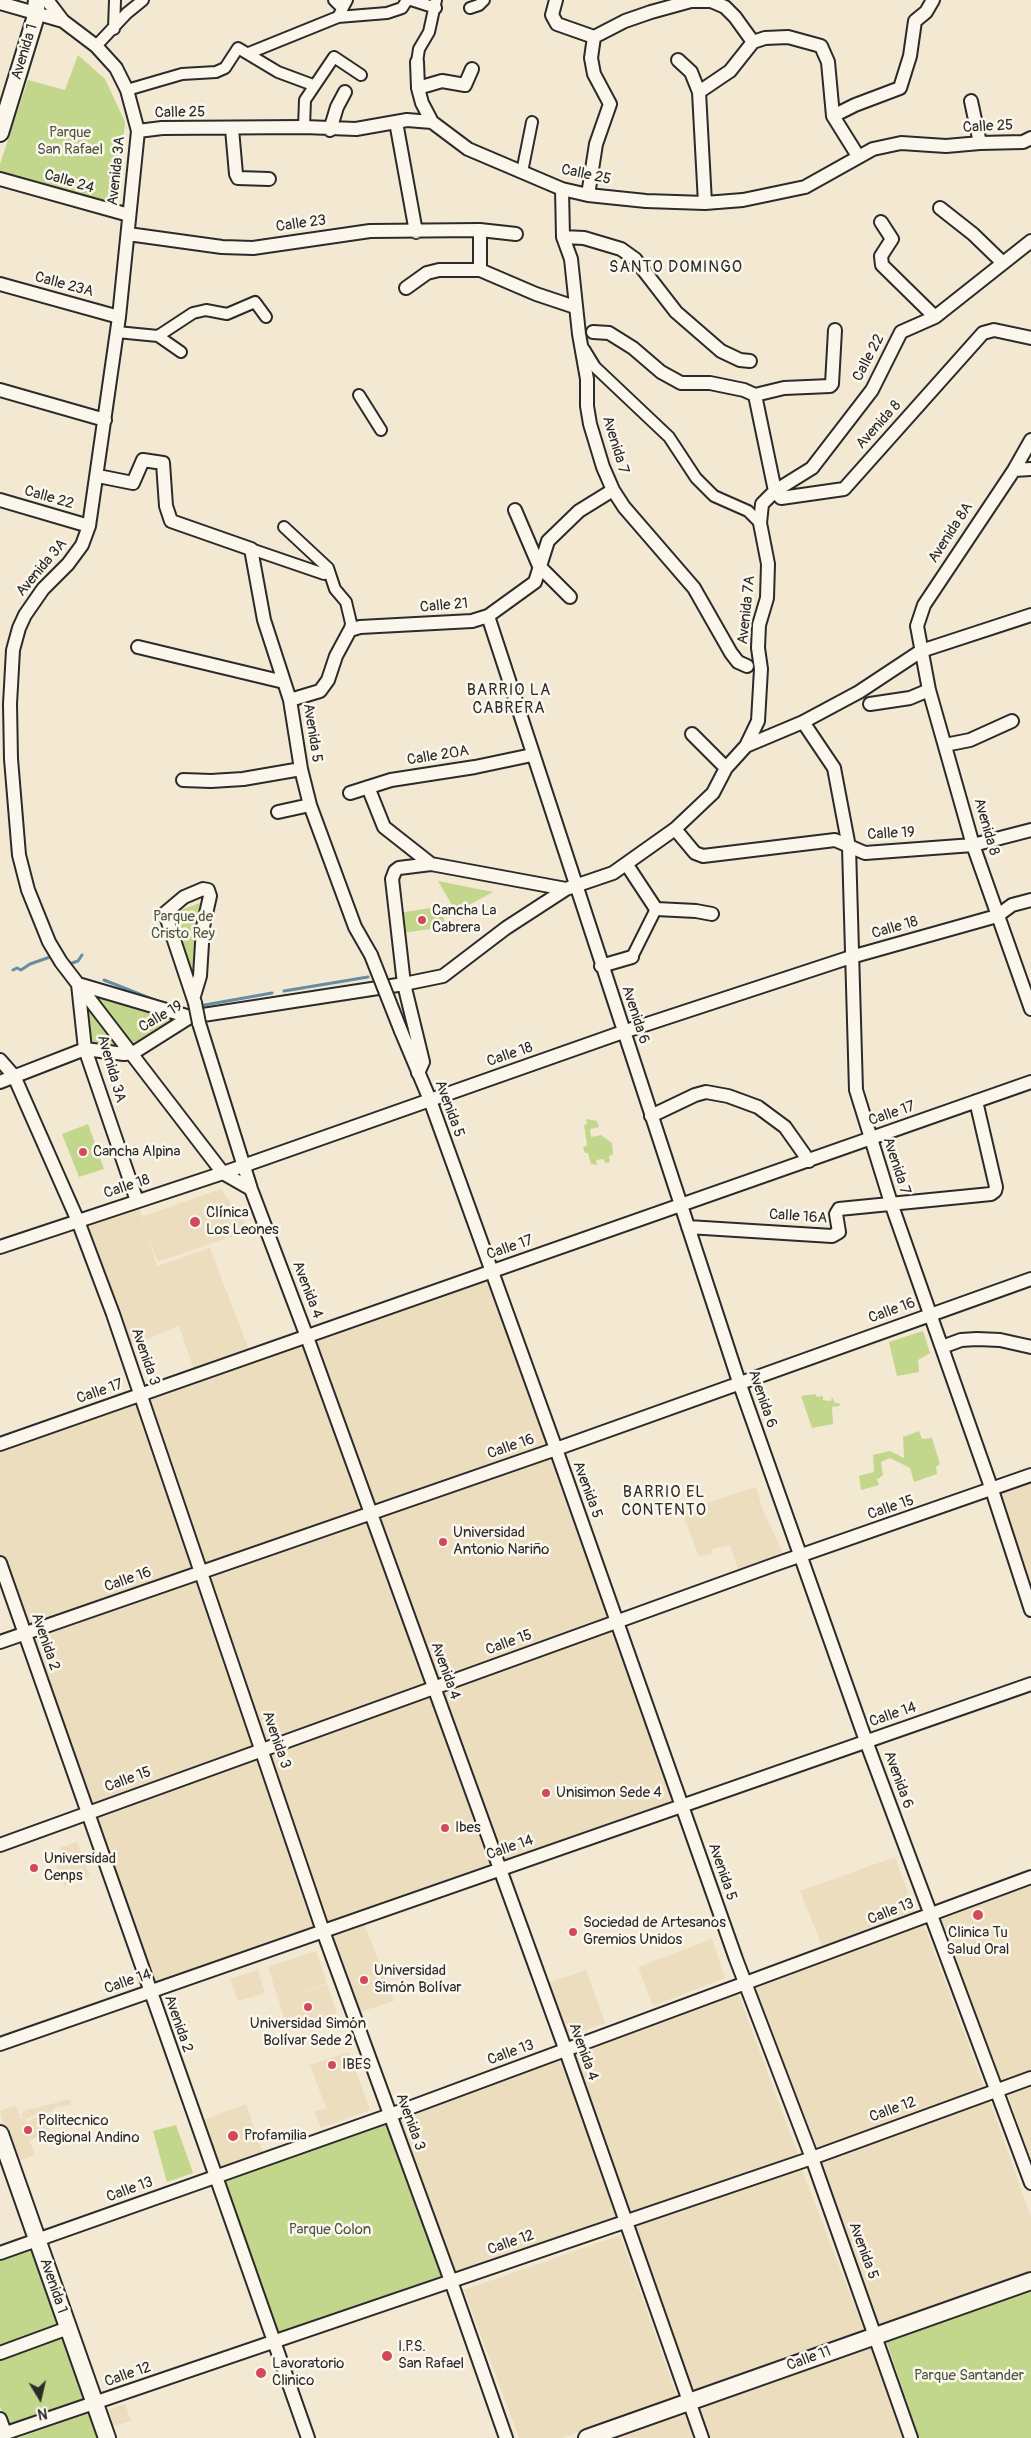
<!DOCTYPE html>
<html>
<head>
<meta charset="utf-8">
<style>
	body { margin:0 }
	#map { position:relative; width:1031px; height:2438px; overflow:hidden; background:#f3e8d2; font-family:Pangolin,sans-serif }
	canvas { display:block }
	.north { position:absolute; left:15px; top:2373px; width:50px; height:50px; -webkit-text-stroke:4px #fbf7ec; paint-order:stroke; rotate:171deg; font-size:14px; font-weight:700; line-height:20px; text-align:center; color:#2b2b2b }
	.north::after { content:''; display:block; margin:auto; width:18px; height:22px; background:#2b2b2b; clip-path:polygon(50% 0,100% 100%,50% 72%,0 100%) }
</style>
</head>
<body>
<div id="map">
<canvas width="1031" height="2438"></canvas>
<div class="north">N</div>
</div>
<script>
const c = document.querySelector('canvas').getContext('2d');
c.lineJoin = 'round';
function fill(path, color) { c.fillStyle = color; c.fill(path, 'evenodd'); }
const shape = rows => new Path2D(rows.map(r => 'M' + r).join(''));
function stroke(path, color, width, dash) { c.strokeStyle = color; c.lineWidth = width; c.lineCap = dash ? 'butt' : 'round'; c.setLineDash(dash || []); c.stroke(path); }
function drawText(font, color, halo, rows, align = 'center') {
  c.font = font + ' Pangolin,sans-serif'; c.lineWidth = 5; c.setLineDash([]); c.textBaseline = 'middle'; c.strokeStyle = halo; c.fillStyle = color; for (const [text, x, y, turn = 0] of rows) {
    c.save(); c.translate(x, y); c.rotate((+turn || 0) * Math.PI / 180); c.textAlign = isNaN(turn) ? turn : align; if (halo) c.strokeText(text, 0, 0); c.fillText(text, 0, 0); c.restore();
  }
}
fill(shape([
	[221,1189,250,1230,158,1262,148,1237,157,1266,210,1248,249,1350,194,1370,179,1326,128,1347,84,1226,139,1207,144,1222,143,1216],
	[491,1277,677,1801,147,1986,0,1559,0,1451],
	[1031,1480,1031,1599,994,1493],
	[756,1487,763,1510,784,1555,738,1569,730,1545,711,1549,712,1554,699,1557,682,1511],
	[77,1842,90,1876,64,1886,56,1865,64,1862,59,1848],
	[895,1857,915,1911,822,1946,800,1891],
	[1031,1882,1031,2073,1002,2083,936,1917],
	[363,1920,394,2001,354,2014,325,1934],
	[923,1922,985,2089,818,2150,753,1987],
	[712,1939,725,1978,653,2006,638,1967],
	[316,1951,327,1983,287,1998,327,1984,337,2013,288,2030,268,1967],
	[258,1970,265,1993,238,2001,230,1979],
	[586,1970,605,2023,568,2036,549,1983],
	[737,1990,799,2157,629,2217,572,2054],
	[349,2052,370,2110,321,2128,314,2112,326,2108,310,2065],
	[559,2057,618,2220,455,2274,395,2117],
	[1031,2087,1031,2160,1008,2095],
	[988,2096,1031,2217,1031,2276,878,2329,820,2159],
	[70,2099,71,2105,56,2107,51,2112,31,2116,26,2119,27,2123,33,2118,54,2113,57,2120,47,2124,50,2133,29,2140,35,2155,19,2161,10,2139,12,2134,3,2125,0,2111,14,2106,17,2108,20,2118,23,2118,21,2114,24,2111],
	[246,2104,263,2153,220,2168,203,2120],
	[800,2165,866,2335,690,2397,630,2227],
	[620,2235,677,2397,562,2438,519,2438,464,2290],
	[870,2345,902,2438,709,2438,698,2407],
	[125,2404,131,2421,110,2427,105,2411],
	[686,2410,697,2438,612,2438]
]), '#edddbf');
fill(shape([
	[78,55,105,79,125,122,117,205,0,180,0,164,28,80,65,90],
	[438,881,493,892,456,912],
	[200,903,192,986,161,917],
	[442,906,445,927,402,933,399,913],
	[91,991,184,1018,133,1044],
	[88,1005,128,1052,87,1047],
	[586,1119,597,1121,599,1127,590,1129,591,1137,601,1135,612,1143,613,1155,609,1156,610,1162,605,1163,604,1159,596,1160,597,1165,591,1164,588,1153,585,1153,583,1148,587,1145,584,1125,587,1124],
	[88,1124,104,1169,79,1177,62,1134],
	[923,1331,930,1353,918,1360,919,1372,897,1376,889,1342],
	[815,1394,817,1397,823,1396,823,1400,831,1401,832,1397,835,1403,839,1403,840,1406,832,1407,833,1424,812,1428,801,1396],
	[919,1431,922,1439,932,1438,940,1464,936,1467,937,1474,914,1482,910,1468,890,1458,881,1462,883,1475,878,1479,876,1477,879,1485,861,1490,859,1476,874,1472,873,1455,890,1451,904,1458,903,1437],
	[387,2120,445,2280,278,2337,217,2179],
	[176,2125,193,2173,167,2182,153,2131],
	[32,2249,61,2326,0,2349,0,2261],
	[1031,2289,1031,2438,919,2438,886,2340],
	[63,2332,89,2404,9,2432,0,2406,0,2355],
	[88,2413,97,2438,18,2438]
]), '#c2d78c');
stroke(shape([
	[69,964,78,961,82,955],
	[13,970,17,968,21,970,30,964,53,956],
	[104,980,157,1001],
	[284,991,368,977],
	[199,1006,272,993]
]), '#668da1', 3);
const pedestrian = shape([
	[334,0,342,8],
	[411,0,436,8],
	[470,8,479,5,484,0],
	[338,17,347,0],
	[114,29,115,0],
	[96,46,127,13,143,0],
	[249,53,338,17,387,13,402,8,407,0],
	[417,62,419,49,429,32,436,0],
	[127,90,182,74,216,72,225,68,238,48,278,72,313,85],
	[304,127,305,100,334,57,361,75],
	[522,172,532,122],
	[117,332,158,336,193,313,206,310,227,314,255,302,266,317],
	[158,336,181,352],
	[584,349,595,367,669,437,696,478,714,496,748,511,760,523],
	[359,395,381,430],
	[284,527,328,568,335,589,346,602,351,623,350,630],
	[251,549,324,574,328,568],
	[632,957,656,909]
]);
const minor = shape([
	[47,0,63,21,96,46,116,68,127,90,138,131,119,317,89,526,82,545,68,564,43,589,25,615,19,628,13,650,10,704,11,759,19,855,28,890,49,942,61,962,223,1173,251,1189],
	[556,0,552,15,557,24,594,37,591,58,594,74,610,104,596,144,588,195],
	[0,3,63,21],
	[594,37,625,21,651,12,691,1,711,1,725,7,735,17,753,42,765,38,788,37,821,46,828,62,833,116,858,156],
	[678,60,691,72,699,92],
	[417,62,418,88,422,103,432,122],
	[418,88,442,81,465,85,472,69],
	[971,101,980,143],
	[833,116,855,105,900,88,910,56,915,21,926,12,933,0],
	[396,122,416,232],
	[232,129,236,174,238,178,269,179],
	[330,130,337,107,345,92],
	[138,131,162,128,304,127,356,129,407,120,432,122,468,149,562,189,588,195,646,201,705,203,743,200,805,187,873,149,901,143,946,146,980,143,1023,142,1031,138],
	[0,179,129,215],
	[562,189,563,237,571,259,579,334,587,379,587,406,590,424,603,467,613,490,624,507,694,588,731,653,738,662,747,666],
	[705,203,699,92,730,71,753,42],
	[940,208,973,234,1003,263],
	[881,222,892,239,881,256,882,265,935,317],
	[128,234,222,247,253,248,370,231,480,230,516,234],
	[563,237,584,238,621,249,635,259,676,312,721,351,740,360,750,361],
	[480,270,536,294,575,307],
	[480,270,480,230],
	[0,284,119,317],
	[406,288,427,273,439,270,480,270],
	[593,332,609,333,633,348,661,372,681,383,710,383,744,390,755,395,784,388,830,386,832,384,835,330],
	[0,390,105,420],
	[755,395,775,491],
	[1031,440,1014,470,924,605,917,626,929,690,973,845,1031,1009],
	[1014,470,1031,469],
	[98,476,133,483,143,460,163,463,166,506,171,521,251,549,264,620,290,700,301,769,310,805,355,927,371,955],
	[775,491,781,498,844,489,983,333,994,330,1031,338],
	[0,500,89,526],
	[515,510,539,566,570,597],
	[488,616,739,1382,866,1741,1031,2183],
	[138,647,284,682],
	[290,700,320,691,328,680,336,656,350,630,360,627,472,621,488,616,535,582,548,541,579,511,613,490],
	[870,704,910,698,929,690],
	[803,722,834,768,849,847,856,1090,891,1203,992,1490,1031,1610],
	[692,734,726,768],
	[945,745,970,740,1012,721],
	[746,746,758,721,761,669,758,648,759,625,767,598,768,564,760,523,762,504,775,491,812,468,872,390,901,332,935,317,1031,241],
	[183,780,211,781,243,779,301,769],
	[368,787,384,827,431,864],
	[350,793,391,780,475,767,532,755],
	[278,812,310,805],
	[675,829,695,853,703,856,835,840,865,853,973,845,1031,830],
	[627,865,656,909,696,911,712,914],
	[601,966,632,957],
	[78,984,85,1049,137,1201],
	[78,984,190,1017],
	[194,996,200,976,203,927,210,896,208,890,203,889,184,897,165,913,195,1003],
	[199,1023,251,1189,307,1337,566,2051,702,2438],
	[401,1031,430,1100,556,1449,736,1959,812,2158,911,2438],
	[0,1060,14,1076,78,1221,113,1314,323,1931,451,2281,506,2438],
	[418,1073,423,1062,404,984,392,879,395,871,399,868,431,864,566,889],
	[0,1082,85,1049,124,1054,133,1053,190,1017,404,984,443,976,506,928,566,889,613,873,675,829,713,793,726,768,746,746,803,722,859,692,921,651,1031,615],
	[651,1116,695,1095,706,1092,728,1096,758,1107,785,1127,809,1161],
	[688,1227,832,1236,839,1232,836,1214,839,1209,991,1194,995,1191,996,1187,976,1101],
	[0,1247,223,1173,623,1032,851,957,997,916,1012,905,1031,900],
	[942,1347,961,1340,977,1339,1000,1340,1031,1347],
	[0,1444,1031,1082],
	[0,1563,308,2438],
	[0,1642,556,1449,1031,1279],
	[0,1845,776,1564,1031,1475],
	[0,2044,1031,1684],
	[0,2253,390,2115,1031,1877],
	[0,2353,68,2328],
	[0,2419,5,2433],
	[0,2435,812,2158,1031,2078]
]);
const tertiary = shape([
	[0,133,35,19,37,0],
	[0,2134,107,2438],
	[587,2438,1031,2281]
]);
stroke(pedestrian, '#2b2b2b', 14);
stroke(minor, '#2b2b2b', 16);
stroke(tertiary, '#2b2b2b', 20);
stroke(pedestrian, '#fbf7ec', 10);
stroke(minor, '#fbf7ec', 12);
stroke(tertiary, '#fbf7ec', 16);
const minorBridge = shape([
	[371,955,401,1031],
	[195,1003,199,1023]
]);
stroke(minorBridge, '#2b2b2b', 16, []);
stroke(minorBridge, '#fbf7ec', 12);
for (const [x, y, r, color] of [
	[422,920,5,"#d1495b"],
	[83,1152,5,"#d1495b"],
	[195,1222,6,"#d1495b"],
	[443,1542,5,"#d1495b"],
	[546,1793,5,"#d1495b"],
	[445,1828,5,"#d1495b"],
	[34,1868,5,"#d1495b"],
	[978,1915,6,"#d1495b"],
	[573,1932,5,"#d1495b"],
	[364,1980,5,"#d1495b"],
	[308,2007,5,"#d1495b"],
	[332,2065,5,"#d1495b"],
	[28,2130,5,"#d1495b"],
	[233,2136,6,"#d1495b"],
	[387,2356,6,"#d1495b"],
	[261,2373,6,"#d1495b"]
]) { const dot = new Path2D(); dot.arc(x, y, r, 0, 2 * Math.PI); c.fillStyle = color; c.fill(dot); stroke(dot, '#fbf7ec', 2); }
drawText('15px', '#2b2b2b', '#fbf7ec', [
	["Avenida 1",25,52,-73],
	["Calle 25",180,113,-1],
	["Calle 25",988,127,-3],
	["Avenida 3A",117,171,-84],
	["Calle 25",586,175,12],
	["Calle 24",69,182,16],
	["Calle 23",301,224,-8],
	["Calle 23A",64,285,15],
	["Calle 22",869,358,-62],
	["Avenida 8",879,425,-48],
	["Avenida 7",615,445,73],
	["Calle 22",49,498,16],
	["Avenida 8A",951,533,-57],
	["Avenida 3A",42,568,-50],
	["Calle 21",444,606,-5],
	["Avenida 7A",747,610,-84],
	["Avenida 5",312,733,81],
	["Calle 20A",438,756,-9],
	["Avenida 8",986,827,74],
	["Calle 19",891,834,-3],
	["Calle 18",895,928,-16],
	["Avenida 6",635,1015,72],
	["Calle 19",161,1017,-30],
	["Calle 18",510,1055,-19],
	["Avenida 3A",111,1069,74],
	["Avenida 5",449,1109,70],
	["Calle 17",892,1114,-19],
	["Avenida 7",896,1166,72],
	["Calle 18",127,1187,-18],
	["Calle 16A",798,1217,4],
	["Calle 17",510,1248,-19],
	["Avenida 4",307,1290,69],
	["Calle 16",892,1311,-20],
	["Avenida 3",145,1357,71],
	["Calle 17",100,1392,-19],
	["Avenida 6",762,1399,71],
	["Calle 16",511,1447,-19],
	["Avenida 5",587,1490,70],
	["Calle 15",891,1508,-19],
	["Calle 16",128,1580,-19],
	["Avenida 2",45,1642,71],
	["Calle 15",509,1643,-20],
	["Avenida 4",445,1671,70],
	["Calle 14",893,1715,-19],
	["Avenida 3",276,1740,71],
	["Calle 15",128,1780,-20],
	["Avenida 6",898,1780,70],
	["Calle 14",510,1848,-19],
	["Avenida 5",722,1872,71],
	["Calle 13",891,1912,-21],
	["Calle 14",128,1982,-19],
	["Avenida 2",178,2024,71],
	["Avenida 4",583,2052,70],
	["Calle 13",511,2053,-20],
	["Calle 12",893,2110,-20],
	["Avenida 3",410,2122,70],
	["Calle 13",130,2190,-20],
	["Calle 12",511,2243,-19],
	["Avenida 5",863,2251,70],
	["Avenida 1",53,2286,71],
	["Calle 11",809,2359,-20],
	["Calle 12",128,2375,-19]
]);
drawText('15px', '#515643', '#fbf7ec', [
	["Parque",70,133],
	["San Rafael",70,150],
	["Parque de",183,917],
	["Cristo Rey",183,934],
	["Parque Colon",330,2230],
	["Parque Santander",969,2376]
]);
drawText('15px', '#2b2b2b', '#fbf7ec', [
	["Cancha La",432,911],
	["Cabrera",432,928],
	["Cancha Alpina",93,1152],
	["Clínica",206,1213],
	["Los Leones",206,1230],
	["Universidad",453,1533],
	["Antonio Nariño",453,1550],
	["Unisimon Sede 4",556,1793],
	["Ibes",455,1828],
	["Universidad",44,1859],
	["Cenps",44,1876],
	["Sociedad de Artesanos",583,1923],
	["Gremios Unidos",583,1940],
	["Clinica Tu",978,1933,"center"],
	["Salud Oral",978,1950,"center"],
	["Universidad",374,1971],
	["Simón Bolívar",374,1988],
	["Universidad Simón",308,2024,"center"],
	["Bolívar Sede 2",308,2041,"center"],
	["IBES",342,2065],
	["Politecnico",38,2121],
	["Regional Andino",38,2138],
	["Profamilia",244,2136],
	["I.P.S.",398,2347],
	["San Rafael",398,2364],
	["Lavoratorio",272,2364],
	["Clinico",272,2381]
], 'left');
c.letterSpacing = '1px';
drawText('16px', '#2b2b2b', '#fbf7ec', [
	["SANTO DOMINGO",676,268],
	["BARRIO LA",509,691],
	["CABRERA",509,709],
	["BARRIO EL",664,1493],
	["CONTENTO",664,1511]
]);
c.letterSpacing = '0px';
</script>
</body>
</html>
